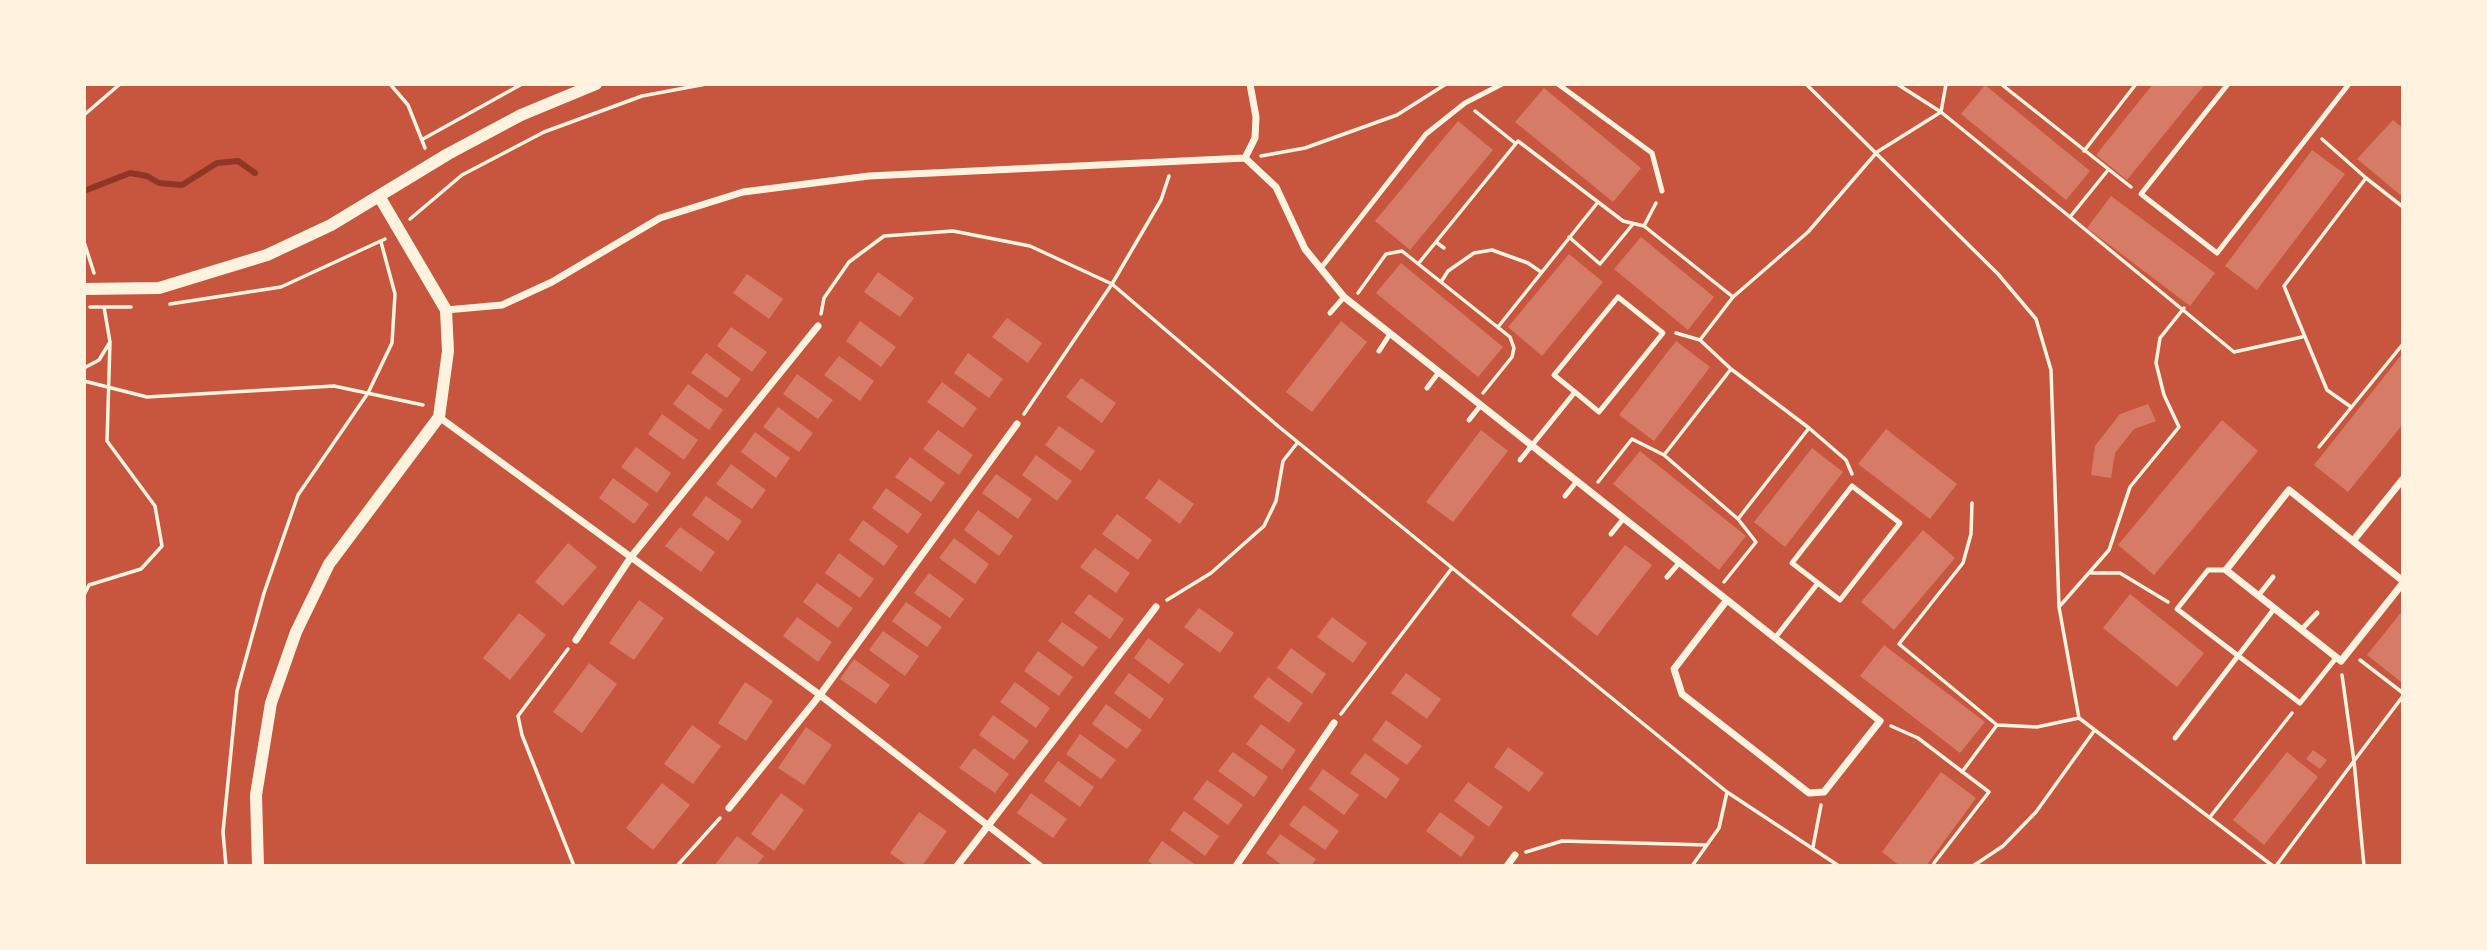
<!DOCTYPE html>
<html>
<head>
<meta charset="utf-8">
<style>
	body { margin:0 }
	#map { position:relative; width:2487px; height:950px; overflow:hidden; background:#c8553d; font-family:Raleway,sans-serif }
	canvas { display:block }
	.frame { position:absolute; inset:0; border:86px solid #fff3e0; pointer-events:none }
</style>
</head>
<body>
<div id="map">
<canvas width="2487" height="950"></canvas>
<div class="frame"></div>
</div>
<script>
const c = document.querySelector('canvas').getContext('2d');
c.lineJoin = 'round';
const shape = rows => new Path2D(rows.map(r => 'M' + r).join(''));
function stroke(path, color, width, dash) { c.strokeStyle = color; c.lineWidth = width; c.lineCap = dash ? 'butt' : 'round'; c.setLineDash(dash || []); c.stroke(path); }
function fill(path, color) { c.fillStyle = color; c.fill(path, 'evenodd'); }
stroke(shape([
	[84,191,130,173,147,176,159,183,182,185,217,163,238,161,255,173]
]), '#8f3625', 6);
fill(shape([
	[2153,84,2205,84,2127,180,2096,155],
	[1985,85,2090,171,2066,200,1961,114],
	[1544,88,1641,168,1613,202,1515,122],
	[2393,120,2403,128,2403,197,2357,159],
	[1458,121,1493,150,1410,250,1375,221],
	[2312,150,2345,174,2257,290,2225,266],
	[2111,196,2215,273,2190,306,2087,228],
	[1641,237,1714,297,1688,330,1614,269],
	[1569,254,1603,282,1542,356,1508,327],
	[1401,263,1503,347,1478,377,1376,293],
	[878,272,914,298,900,317,864,292],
	[747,274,783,299,769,319,733,293],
	[1007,318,1042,343,1028,363,992,337],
	[860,321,896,347,881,367,846,341],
	[1341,321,1367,342,1312,412,1286,392],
	[731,327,767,352,752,372,717,346],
	[1676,341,1710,367,1654,441,1619,415],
	[706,353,741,379,727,398,691,373],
	[968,353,1003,379,989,398,954,373],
	[2403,353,2403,424,2348,492,2314,465],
	[839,356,874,381,860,401,824,375],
	[797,374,833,400,818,419,783,394],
	[1081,378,1116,403,1102,423,1066,397],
	[942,382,977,408,963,428,927,402],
	[688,384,723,410,709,430,673,404],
	[2148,404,2156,421,2134,429,2115,453,2111,478,2091,475,2095,446,2120,414],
	[778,407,813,433,799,452,763,427],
	[662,414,698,440,684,460,648,434],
	[2222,420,2258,451,2154,575,2118,545],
	[1059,426,1095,451,1081,471,1045,445],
	[1886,429,1957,484,1930,519,1858,464],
	[938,430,973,455,959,475,923,449],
	[1481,430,1508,451,1453,522,1426,502],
	[755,432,790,458,776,478,741,452],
	[636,447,671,473,657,493,621,467],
	[1812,448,1843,472,1785,547,1754,522],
	[1640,451,1746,536,1719,570,1613,484],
	[1036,455,1072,481,1057,501,1022,475],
	[910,457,945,483,931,502,895,477],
	[731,464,766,490,752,509,716,484],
	[996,474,1032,499,1018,519,982,493],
	[613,478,649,504,634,524,599,498],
	[1159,479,1194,504,1180,524,1145,498],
	[886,488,922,514,908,534,872,508],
	[706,496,742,521,728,541,692,515],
	[978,510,1013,536,999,556,964,530],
	[1117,514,1152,540,1138,560,1102,534],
	[863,520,898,546,884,566,849,540],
	[680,527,715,552,701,572,665,546],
	[1923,530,1955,558,1894,630,1861,602],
	[954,538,989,564,975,584,939,558],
	[568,543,597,567,563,606,535,582],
	[1625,545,1652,565,1597,636,1571,615],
	[1095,548,1130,573,1116,593,1080,567],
	[839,553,874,579,860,598,825,573],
	[929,573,964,599,950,618,914,593],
	[817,583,853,608,838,628,803,602],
	[1089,594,1124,619,1110,639,1074,613],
	[2130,594,2204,653,2177,687,2103,628],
	[639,600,664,618,634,660,609,643],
	[906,602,942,627,927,647,892,621],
	[1199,608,1234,633,1220,653,1184,627],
	[2403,610,2403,679,2401,682,2367,655],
	[519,613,546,635,510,680,483,658],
	[797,617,832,642,818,662,783,636],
	[1332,617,1367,643,1353,663,1317,637],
	[1062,622,1098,647,1083,667,1048,641],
	[883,631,919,656,905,676,869,650],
	[1148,638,1184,664,1169,684,1134,658],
	[1884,645,1985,722,1960,753,1860,676],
	[1291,648,1326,674,1312,694,1277,668],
	[1038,651,1073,677,1059,696,1024,671],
	[854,659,890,685,876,704,840,679],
	[589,663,617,684,582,733,553,712],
	[1129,673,1164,699,1150,719,1114,693],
	[1406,673,1441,699,1427,719,1391,693],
	[1268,677,1303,703,1289,723,1253,697],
	[745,682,773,701,746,741,718,723],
	[1015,682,1050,708,1036,728,1000,702],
	[1106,704,1142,730,1127,749,1092,724],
	[993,715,1029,741,1014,760,979,735],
	[1386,720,1422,746,1407,765,1372,740],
	[1261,724,1296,750,1282,770,1246,744],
	[692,725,721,746,693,784,664,764],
	[806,727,832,745,804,785,778,768],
	[1080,734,1116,760,1101,779,1066,754],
	[1508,747,1544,773,1529,792,1494,767],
	[974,748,1009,774,995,793,959,768],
	[2313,750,2327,760,2320,769,2306,759],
	[1233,752,1268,777,1254,797,1218,771],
	[2287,752,2318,777,2264,845,2233,820],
	[1365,753,1400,779,1386,799,1350,773],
	[1058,761,1094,787,1080,807,1044,781],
	[1323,769,1359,795,1344,815,1309,789],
	[1941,772,1976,798,1926,866,1900,866,1882,852],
	[1207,780,1243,805,1228,825,1193,799],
	[1468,782,1503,807,1489,827,1454,801],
	[662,783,690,805,653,850,626,828],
	[781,793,804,810,774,851,751,834],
	[1031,793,1067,819,1053,838,1017,813],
	[1304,805,1339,831,1325,850,1289,825],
	[1184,811,1219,836,1205,856,1170,830],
	[919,812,947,831,922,866,908,866,890,853],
	[1440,812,1475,837,1461,857,1426,831],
	[1280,834,1316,859,1311,866,1283,866,1266,853],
	[737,836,764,856,756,866,714,866],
	[1162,841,1197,866,1155,866,1148,861]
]), '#d67c66');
stroke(shape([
	[390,84,408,105,425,148],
	[1806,84,1998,274,2036,319,2051,370,2059,607,2079,718,2273,866],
	[1946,84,1941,112,2070,217,2108,170],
	[2001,84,2131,187],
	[1475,111,1515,143],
	[84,115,120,84],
	[423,139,522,84],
	[2322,139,2366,178],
	[2084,151,2136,84],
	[1261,156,1305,148,1397,115,1446,84],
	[2070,217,2234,352,2302,337],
	[410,219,462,175,544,132,642,96,706,84],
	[1644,226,1656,203],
	[1569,237,1600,264,1633,224],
	[84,242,94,273],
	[1436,242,1444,248],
	[1418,264,1518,141,1623,221,1644,226,1733,297],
	[1441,282,1448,271,1474,253,1492,250,1528,263,1541,272],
	[1358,293,1386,254,1402,251,1510,337,1514,348,1512,357,1483,393],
	[170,304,281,287,385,239],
	[90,307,131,307],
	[821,314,824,298,849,262,884,236,953,231,1030,246,1112,284,1278,426,1727,792,1839,866],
	[1498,327,1598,202],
	[1676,333,1700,340],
	[84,368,99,360,110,342,104,307],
	[1731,369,1809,428,1738,519],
	[84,381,147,397,334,386,423,405],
	[2351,407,2327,390,2284,286,2366,178,2403,207],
	[1024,414,1112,284,1161,200,1169,176],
	[1809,428,1846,460,1852,474],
	[2319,447,2403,344],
	[1664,455,1738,519,1756,542,1724,582],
	[1598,482,1632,439,1664,455,1731,369,1700,340,1733,297,1808,232,1877,152,1941,112,1897,84],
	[2091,573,2120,573,2168,602],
	[84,595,89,585,141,569,162,546,155,506,107,441,110,342],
	[1167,600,1211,573,1264,526,1276,501,1283,461,1298,442],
	[2059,607,2109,550,2130,487,2179,427,2164,395,2156,363,2160,338,2184,308],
	[568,649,518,716,522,735,574,866],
	[2360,660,2403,693],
	[1341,714,1452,568],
	[1997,725,2037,727,2079,718],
	[1891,726,1918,738,1989,792,1934,863],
	[1962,772,1997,725,1899,644,1963,563,1971,534,1972,503],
	[2210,817,2292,713],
	[1813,847,1821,805],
	[1526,852,1562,841,1707,845],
	[226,866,223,832,237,691,264,593,298,495,368,393,392,343,395,294,381,242],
	[677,866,720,818],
	[1692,866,1719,828,1727,792],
	[1973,866,2003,846,2036,812,2094,731],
	[2276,866,2354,761,2342,675],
	[2364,866,2354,761,2403,696]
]), '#fff3e0', 3.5);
stroke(shape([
	[1558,84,1652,153,1662,191],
	[2228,84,2141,194,2217,253,2349,84],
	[1321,268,1426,134,1465,103,1502,84],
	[1330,313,1344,297],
	[1379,351,1390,334],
	[1427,388,1439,372],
	[1469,420,1481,405],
	[1520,460,1575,392,1599,412,1663,333,1618,297,1554,375,1575,392],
	[1565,496,1577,481],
	[1611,534,1624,518],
	[2226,570,2208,570,2177,609,2300,703,2336,658],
	[1667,577,1680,562],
	[2258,596,2273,577],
	[2301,630,2317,613],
	[1775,638,1818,583,1840,600,1900,523,1852,486,1792,563,1818,583],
	[2175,738,2274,609]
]), '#fff3e0', 5);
stroke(shape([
	[1245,158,1255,138,1256,117,1250,84],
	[446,310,502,305,552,282,660,218,743,192,869,176,1245,158,1276,187,1305,249,1344,297,1439,372,1880,721,1824,792,1809,793,1682,694,1674,669,1727,600],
	[439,417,820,695,1040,866],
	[2353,541,2403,479],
	[2403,581,2289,490,2226,570,2341,661,2403,583],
	[576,640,631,557,818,326],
	[729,808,820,695,1017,424],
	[957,866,1156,607],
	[1236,866,1334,723],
	[1507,866,1515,855]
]), '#fff3e0', 7);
stroke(shape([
	[84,289,159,288,267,255,331,225,448,154,521,115,596,84],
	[258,866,256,795,271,703,296,632,329,564,439,417,448,351,446,310,379,196]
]), '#fff3e0', 12);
</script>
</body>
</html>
